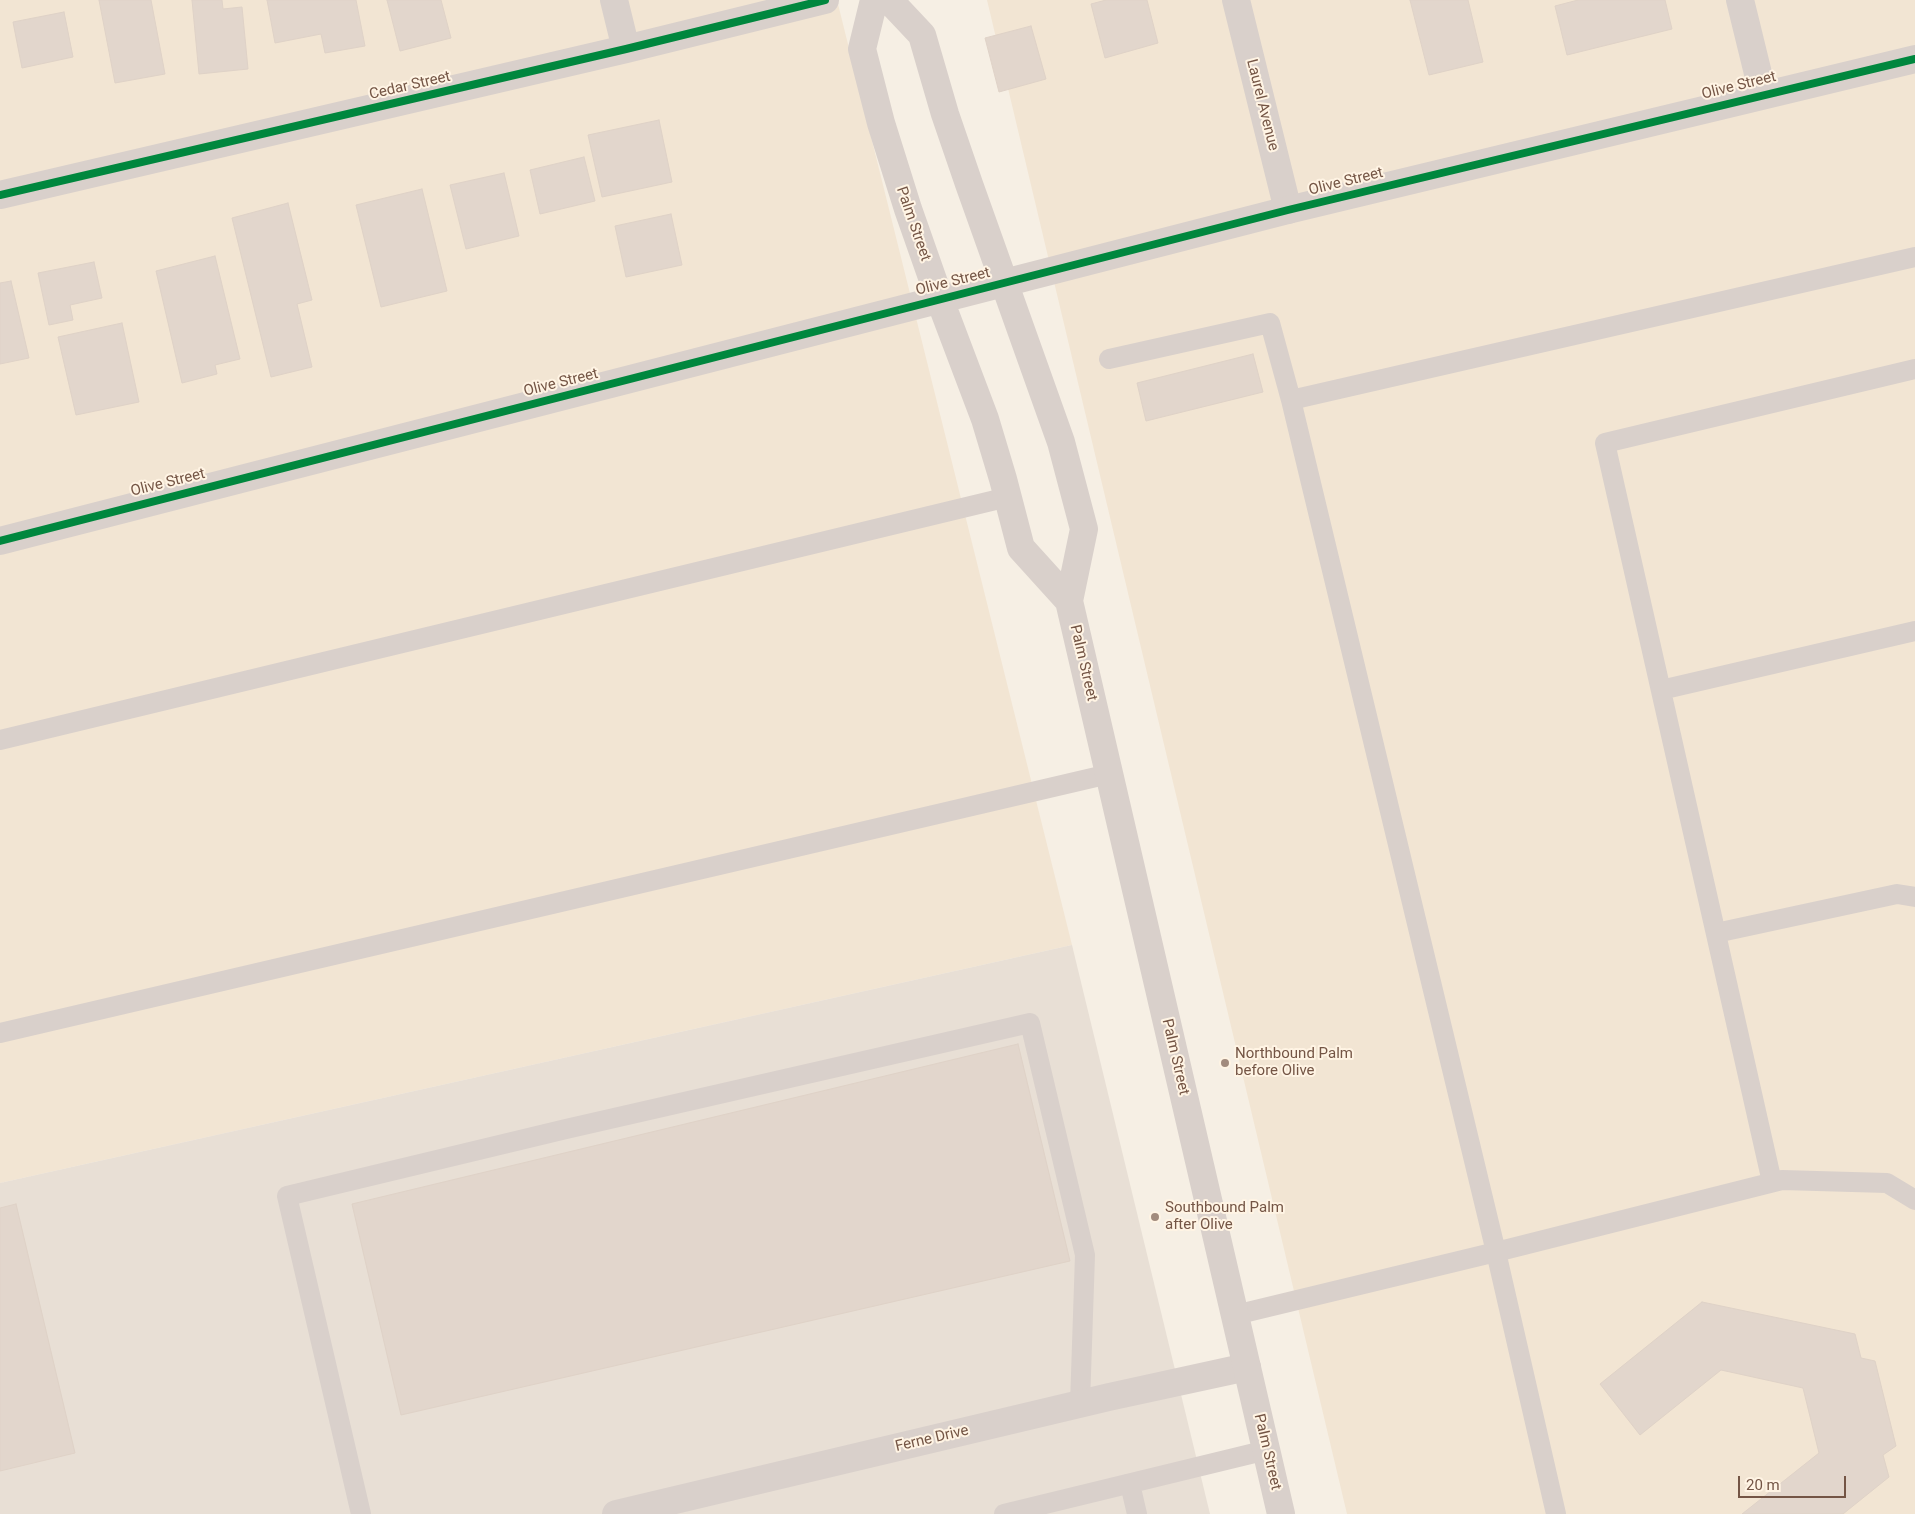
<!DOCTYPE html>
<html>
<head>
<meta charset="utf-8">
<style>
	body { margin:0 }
	#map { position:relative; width:1915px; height:1514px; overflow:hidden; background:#f6efe4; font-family:Roboto,sans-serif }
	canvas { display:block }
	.scale { position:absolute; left:1738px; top:1476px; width:108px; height:22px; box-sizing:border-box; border:2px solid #745545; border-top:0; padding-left:6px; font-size:15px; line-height:18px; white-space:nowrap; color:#745545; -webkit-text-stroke:4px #fff4e4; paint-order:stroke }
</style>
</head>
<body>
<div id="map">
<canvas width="1915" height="1514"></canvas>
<div class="scale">20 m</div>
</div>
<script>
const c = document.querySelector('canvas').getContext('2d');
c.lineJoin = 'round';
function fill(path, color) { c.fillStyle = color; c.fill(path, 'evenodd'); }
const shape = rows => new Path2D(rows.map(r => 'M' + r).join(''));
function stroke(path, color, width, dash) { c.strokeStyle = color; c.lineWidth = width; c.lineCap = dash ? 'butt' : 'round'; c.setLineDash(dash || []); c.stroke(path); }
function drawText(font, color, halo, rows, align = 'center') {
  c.font = font + ' Roboto,sans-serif'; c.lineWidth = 4; c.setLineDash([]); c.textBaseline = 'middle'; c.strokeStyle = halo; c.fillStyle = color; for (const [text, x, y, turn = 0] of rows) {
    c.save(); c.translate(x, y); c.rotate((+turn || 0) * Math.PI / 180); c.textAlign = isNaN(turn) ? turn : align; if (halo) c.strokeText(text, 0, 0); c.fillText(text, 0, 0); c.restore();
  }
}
fill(shape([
	[0,0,837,0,1072,945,0,1183],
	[987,0,1915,0,1915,1514,1347,1514]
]), '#f2e5d3');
fill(shape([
	[1072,945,1210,1514,0,1514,0,1183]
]), '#e8dfd5');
const building = shape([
	[99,0,151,0,165,74,115,83,99,0],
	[192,0,222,0,223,9,242,7,248,69,199,74,192,0],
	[267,0,356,0,365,46,325,53,321,34,275,43,267,0],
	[387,0,441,0,451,38,400,51,387,0],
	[1106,0,1147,0,1158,43,1105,58,1091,4,1106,0],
	[1410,0,1468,0,1483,62,1429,75,1410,0],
	[1578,0,1665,0,1672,29,1567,55,1555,6,1578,0],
	[64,12,73,57,22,68,13,22,64,12],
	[1031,26,1046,79,999,92,985,38,1031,26],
	[659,120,672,182,602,197,588,135,659,120],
	[584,157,595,201,540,214,530,170,584,157],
	[504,173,519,236,466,249,450,185,504,173],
	[422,189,447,291,381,307,356,205,422,189],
	[288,203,312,300,297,304,312,367,271,377,232,218,288,203],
	[671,214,682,265,626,277,615,226,671,214],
	[215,256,240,359,215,365,217,374,182,383,156,271,215,256],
	[94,262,102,298,70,305,73,320,49,325,38,273,94,262],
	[11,281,29,358,0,364,0,283,11,281],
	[122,323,139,402,76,415,58,337,122,323],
	[1253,354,1263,392,1146,421,1137,383,1253,354],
	[1018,1044,1070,1261,401,1415,352,1204,1018,1044],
	[16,1204,75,1453,0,1471,0,1208,16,1204],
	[1702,1302,1855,1334,1861,1358,1875,1361,1896,1446,1883,1455,1889,1477,1843,1514,1742,1514,1819,1453,1803,1388,1721,1370,1640,1435,1600,1384,1702,1302]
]);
fill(building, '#e2d6cc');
stroke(building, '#dfd2c7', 1);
stroke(shape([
	[1109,359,1270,323,1291,400],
	[1661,690,1915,631],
	[0,740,1008,497],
	[1716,933,1897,894,1915,897],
	[0,1033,1109,774],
	[1772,1182,1605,443,1915,369],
	[1235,1315,1496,1252,1782,1180,1887,1183,1915,1200],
	[1130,1484,1137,1514],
	[361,1514,287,1196,566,1129,1030,1023,1085,1255,1080,1404],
	[1004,1514,1267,1450],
	[1556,1514,1496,1252,1291,400,1915,257]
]), '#d9d0cb', 20);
stroke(shape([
	[614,0,626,49],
	[1236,0,1288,210],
	[1740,0,1763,94],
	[0,195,626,49,825,0],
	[616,1514,1109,1397,1247,1367]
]), '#d9d0cb', 28);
stroke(shape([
	[874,0,862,49,881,123,908,209,940,300,985,419,1003,479,1021,548,1069,601],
	[889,0,922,35,945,114,969,184,1061,442,1084,529,1069,601,1281,1514],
	[0,541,1288,210,1915,59]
]), '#d9d0cb', 28);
stroke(shape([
	[0,195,626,49,825,0],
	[0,541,1288,210,1915,59]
]), '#00873e', 8);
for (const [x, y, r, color] of [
	[1225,1063,5,"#a28b7d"],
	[1155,1217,5,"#a28b7d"]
]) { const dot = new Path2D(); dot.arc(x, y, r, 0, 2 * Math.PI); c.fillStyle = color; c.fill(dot); stroke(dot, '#fff4e4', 2); }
drawText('15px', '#745545', '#fff4e4', [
	["Cedar Street",410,86,-13],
	["Olive Street",1739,86,-14],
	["Laurel Avenue",1262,105,76],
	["Olive Street",1346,182,-14],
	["Palm Street",913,224,71],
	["Olive Street",953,282,-14],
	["Olive Street",561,383,-14],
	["Olive Street",168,483,-14],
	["Palm Street",1083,663,77],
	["Palm Street",1175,1057,77],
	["Ferne Drive",932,1439,-13],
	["Palm Street",1267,1452,77]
]);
drawText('15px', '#745545', '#fff4e4', [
	["Northbound Palm",1235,1054],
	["before Olive",1235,1071],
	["Southbound Palm",1165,1208],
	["after Olive",1165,1225]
], 'left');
</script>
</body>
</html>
